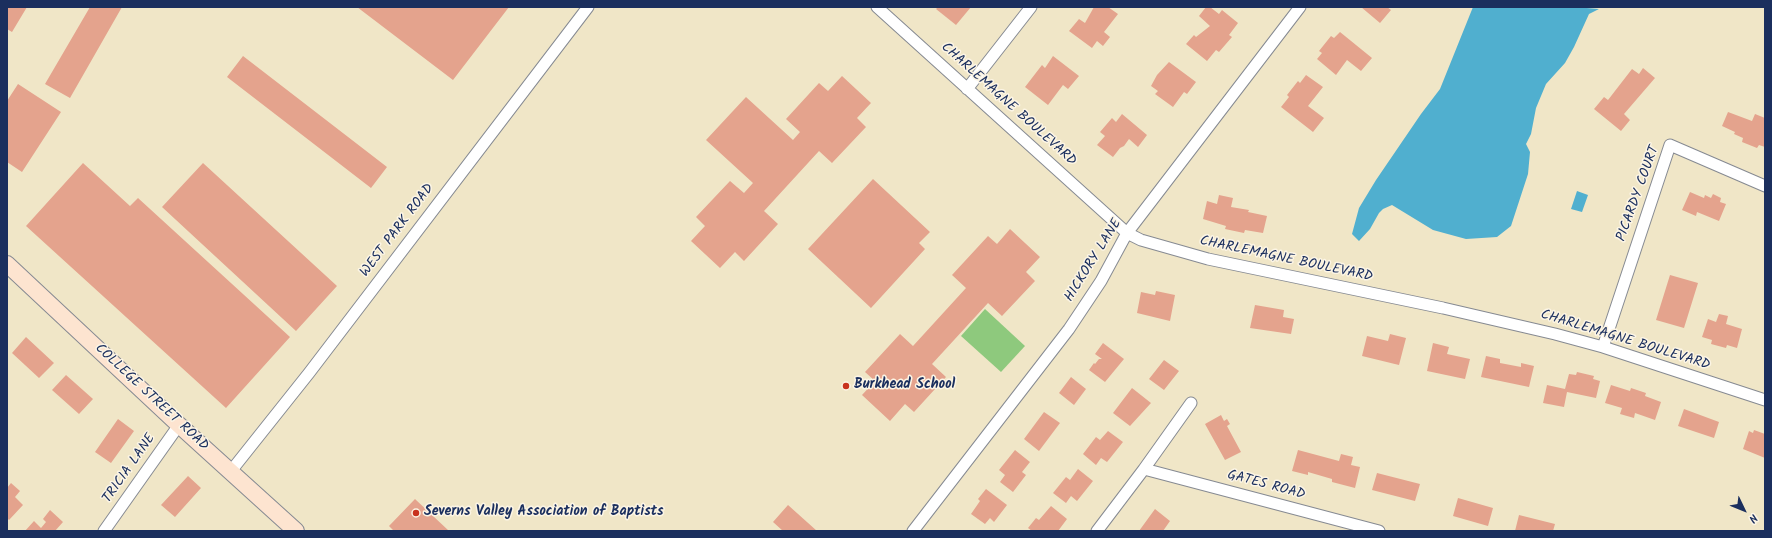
<!DOCTYPE html>
<html>
<head>
<meta charset="utf-8">
<style>
	body { margin:0 }
	#map { position:relative; width:1772px; height:538px; overflow:hidden; background:#f0e6c7; font-family:Kalam,sans-serif }
	canvas { display:block }
	.frame { position:absolute; inset:0; border:8px solid #1b2f5e; pointer-events:none }
	.north { position:absolute; left:1724px; top:490px; width:40px; height:40px; -webkit-text-stroke:3px #fcf5e5; paint-order:stroke; rotate:133deg; font-size:11px; font-weight:700; line-height:16px; text-align:center; color:#1b2f5e }
	.north::after { content:''; display:block; margin:auto; width:14px; height:18px; background:#1b2f5e; clip-path:polygon(50% 0,100% 100%,50% 72%,0 100%) }
</style>
</head>
<body>
<div id="map">
<canvas width="1772" height="538"></canvas>
<div class="frame"></div>
<div class="north">N</div>
</div>
<script>
const c = document.querySelector('canvas').getContext('2d');
c.lineJoin = 'round';
function fill(path, color) { c.fillStyle = color; c.fill(path, 'evenodd'); }
const shape = rows => new Path2D(rows.map(r => 'M' + r).join(''));
function stroke(path, color, width, dash) { c.strokeStyle = color; c.lineWidth = width; c.lineCap = dash ? 'butt' : 'round'; c.setLineDash(dash || []); c.stroke(path); }
function drawText(font, color, halo, rows, align = 'center') {
  c.font = font + ' Kalam,sans-serif'; c.lineWidth = 3; c.setLineDash([]); c.textBaseline = 'middle'; c.strokeStyle = halo; c.fillStyle = color; for (const [text, x, y, turn = 0] of rows) {
    c.save(); c.translate(x, y); c.rotate((+turn || 0) * Math.PI / 180); c.textAlign = isNaN(turn) ? turn : align; if (halo) c.strokeText(text, 0, 0); c.fillText(text, 0, 0); c.restore();
  }
}
fill(shape([
	[985,309,1025,346,1001,372,961,336]
]), '#8ec97d');
fill(shape([
	[1473,7,1574,7,1599,9,1589,14,1574,47,1565,63,1546,84,1536,108,1531,134,1526,144,1530,152,1528,174,1511,226,1497,237,1466,239,1433,230,1392,205,1383,209,1379,213,1370,229,1359,241,1352,234,1359,208,1376,180,1421,114,1440,89],
	[1577,191,1588,195,1582,212,1571,209]
]), '#50afcf');
fill(shape([
	[7,7,27,7,12,32,7,29],
	[90,7,122,7,70,98,45,84],
	[357,7,509,7,453,80],
	[938,7,971,7,956,25,936,9],
	[1094,7,1108,7,1118,14,1104,32,1110,37,1103,46,1097,41,1092,48,1069,31,1079,19,1085,23],
	[1206,7,1210,7,1219,14,1222,10,1238,23,1229,35,1232,37,1219,52,1216,50,1207,61,1186,44,1194,35,1196,37,1210,26,1199,16],
	[1361,7,1387,7,1391,10,1380,23],
	[1340,32,1372,58,1361,71,1347,60,1336,75,1317,59,1322,53,1319,51,1331,36,1334,38],
	[243,56,387,167,371,188,227,77],
	[1053,56,1079,76,1068,89,1063,85,1048,105,1025,87,1042,65,1045,68],
	[1169,62,1196,82,1187,94,1184,92,1173,107,1155,94,1158,91,1151,86,1157,75],
	[1643,68,1655,78,1624,114,1630,120,1621,131,1594,109,1604,97,1608,100,1632,69,1639,74],
	[1306,75,1323,87,1308,106,1324,118,1313,132,1281,107,1289,97,1287,95,1298,81,1300,83],
	[842,76,871,103,857,118,866,127,832,163,819,151,764,211,778,224,744,261,735,252,720,268,691,241,705,226,696,217,730,181,744,193,753,183,706,140,746,97,793,140,800,132,786,119,819,83,828,91],
	[18,84,61,112,22,172,7,162,7,101],
	[1728,112,1752,121,1755,114,1765,118,1765,147,1759,145,1757,148,1742,142,1743,138,1734,134,1735,132,1722,126],
	[1122,114,1147,135,1138,147,1129,139,1124,146,1120,148,1113,157,1097,145,1105,136,1100,132,1112,118,1116,122],
	[83,163,130,206,138,198,290,337,226,408,26,226],
	[203,163,337,286,296,331,162,207],
	[873,179,930,232,919,243,925,249,871,308,808,249],
	[1690,192,1704,198,1705,195,1711,198,1713,194,1721,198,1720,202,1726,204,1719,221,1697,212,1696,216,1682,210],
	[1219,195,1233,198,1231,207,1249,210,1248,212,1267,216,1263,233,1245,230,1244,233,1225,229,1226,226,1203,219,1207,201,1217,204],
	[1010,229,1040,257,1026,272,1035,281,1002,316,988,303,932,364,946,377,914,412,905,404,890,421,862,395,875,381,865,372,900,334,913,346,966,288,952,275,988,236,997,244],
	[1670,275,1698,283,1684,328,1656,320],
	[1156,291,1175,295,1170,321,1137,313,1141,292,1155,295],
	[1255,305,1284,310,1283,317,1294,319,1291,334,1250,328],
	[1719,314,1728,316,1726,324,1742,329,1737,348,1727,345,1726,348,1711,344,1712,340,1702,337,1708,319,1716,322],
	[1390,334,1406,338,1399,365,1362,356,1367,336,1388,341],
	[26,337,54,363,39,378,12,353],
	[1103,343,1124,359,1105,382,1089,370,1094,363,1095,364,1099,359,1102,359,1095,354],
	[1433,343,1449,347,1447,354,1470,359,1465,379,1427,371],
	[1486,356,1500,359,1500,363,1521,367,1521,363,1534,366,1529,387,1481,377],
	[1164,360,1179,371,1164,390,1149,379],
	[1577,372,1594,376,1593,379,1600,381,1596,398,1567,392,1564,407,1543,403,1547,385,1565,389,1569,374,1576,375],
	[66,375,93,399,79,414,52,390],
	[1071,377,1086,389,1074,405,1059,393],
	[1611,385,1630,391,1631,388,1646,393,1645,396,1661,402,1655,420,1635,413,1634,418,1620,414,1622,408,1605,403],
	[1132,388,1151,403,1130,426,1113,413],
	[1684,409,1719,422,1714,438,1678,426],
	[1044,412,1060,423,1039,451,1024,439],
	[1221,415,1224,421,1227,419,1230,424,1227,426,1241,452,1225,460,1205,424],
	[118,419,134,431,111,463,95,452],
	[1754,430,1765,434,1765,458,1743,449,1749,431,1753,433],
	[1108,431,1123,442,1107,462,1101,458,1096,465,1083,454,1096,437,1100,440],
	[1015,450,1030,462,1022,472,1026,475,1013,492,1000,482,1005,475,999,470],
	[1298,450,1339,461,1341,454,1353,457,1351,465,1360,467,1355,488,1332,482,1332,479,1308,472,1308,475,1292,471],
	[1078,469,1093,481,1077,501,1071,496,1066,503,1053,493,1066,477,1070,480],
	[1377,473,1420,484,1415,501,1372,490],
	[188,476,201,488,175,517,161,505],
	[11,483,20,491,15,497,23,505,9,520,7,518,7,488],
	[986,489,1007,505,994,522,990,518,985,524,971,514,980,501,978,499],
	[1458,498,1493,508,1488,526,1453,516],
	[415,499,449,531,394,531,389,526],
	[788,505,817,531,783,531,773,522],
	[1051,506,1067,519,1058,531,1032,531,1028,528,1036,518,1039,520],
	[1155,509,1170,521,1163,531,1139,531],
	[50,510,63,522,55,531,25,531,34,521,41,528,46,522,43,519],
	[1519,515,1555,524,1553,531,1515,531]
]), '#e4a38d');
const street = shape([
	[877,7,1127,233,1141,240,1208,259,1443,308,1555,334,1603,347,1765,400],
	[967,89,1031,7],
	[1603,347,1670,145,1765,186],
	[1144,469,1191,403],
	[231,471,309,373,588,7],
	[104,531,179,425],
	[913,531,1069,329,1101,281,1127,233,1300,7],
	[1097,531,1144,469,1379,531]
]);
const secondary = shape([
	[7,264,179,425,296,531]
]);
stroke(street, '#868a92', 13);
stroke(secondary, '#868a92', 18);
stroke(street, '#fff', 11);
stroke(secondary, '#fde4d0', 16);
for (const [x, y, r, color] of [
	[846,386,4,"#c8321e"],
	[416,513,4,"#c8321e"]
]) { const dot = new Path2D(); dot.arc(x, y, r, 0, 2 * Math.PI); c.fillStyle = color; c.fill(dot); stroke(dot, '#fcf5e5', 1.5); }
drawText('14px', '#1b2f5e', '#fcf5e5', [
	["CHARLEMAGNE BOULEVARD",1008,105,42],
	["PICARDY COURT",1639,194,-70],
	["WEST PARK ROAD",398,231,-53],
	["CHARLEMAGNE BOULEVARD",1286,260,12],
	["HICKORY LANE",1094,261,-58],
	["CHARLEMAGNE BOULEVARD",1625,341,17],
	["COLLEGE STREET ROAD",151,398,43],
	["TRICIA LANE",130,469,-55],
	["GATES ROAD",1266,486,15]
]);
drawText('bold 14px', '#1b2f5e', '#fcf5e5', [
	["Burkhead School",854,386],
	["Severns Valley Association of Baptists",424,513]
], 'left');
</script>
</body>
</html>
